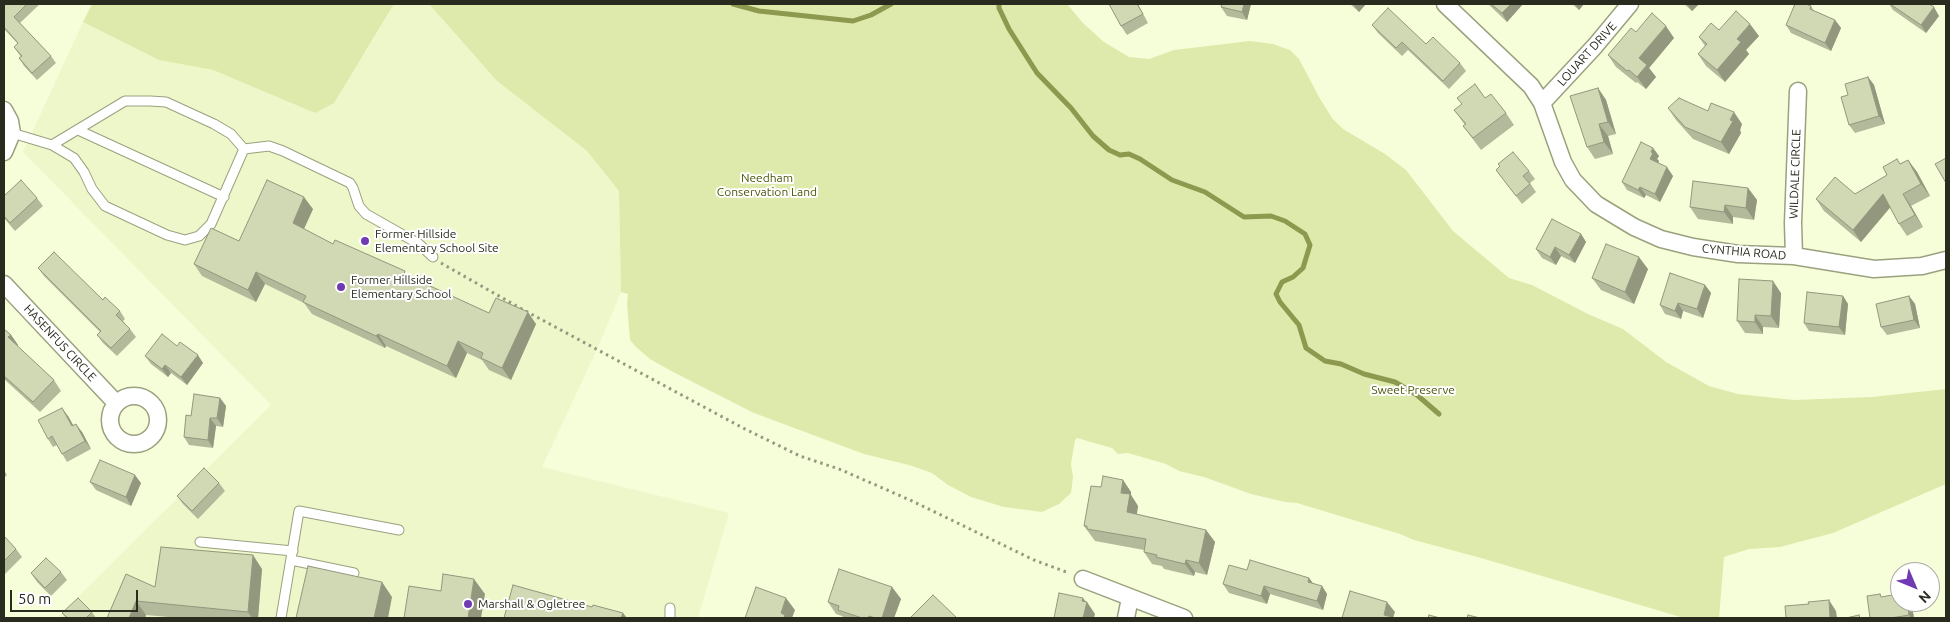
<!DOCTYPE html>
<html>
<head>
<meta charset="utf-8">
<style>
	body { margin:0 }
	#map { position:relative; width:1950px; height:622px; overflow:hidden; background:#f6fed9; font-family:Ubuntu,sans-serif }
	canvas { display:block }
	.frame { position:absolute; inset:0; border:5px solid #292b1e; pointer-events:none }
	.north { position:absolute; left:1890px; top:562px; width:50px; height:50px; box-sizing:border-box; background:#fff; border:1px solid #a9aaa5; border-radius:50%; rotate:135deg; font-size:14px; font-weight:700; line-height:20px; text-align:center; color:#292b1e }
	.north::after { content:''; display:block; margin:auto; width:18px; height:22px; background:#703bb2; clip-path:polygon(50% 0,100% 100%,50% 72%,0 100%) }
	.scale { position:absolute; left:10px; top:590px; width:128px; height:22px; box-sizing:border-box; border:2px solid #292b1e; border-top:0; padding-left:6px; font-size:15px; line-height:18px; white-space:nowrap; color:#292b1e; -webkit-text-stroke:4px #fff; paint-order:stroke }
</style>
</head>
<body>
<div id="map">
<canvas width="1950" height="622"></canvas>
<div class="frame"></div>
<div class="north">N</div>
<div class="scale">50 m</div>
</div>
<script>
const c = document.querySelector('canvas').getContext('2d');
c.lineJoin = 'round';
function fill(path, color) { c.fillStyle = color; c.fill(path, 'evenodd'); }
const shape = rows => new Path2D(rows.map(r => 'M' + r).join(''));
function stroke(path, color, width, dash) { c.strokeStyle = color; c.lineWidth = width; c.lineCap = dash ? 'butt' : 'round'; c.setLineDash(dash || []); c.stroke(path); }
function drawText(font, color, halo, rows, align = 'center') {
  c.font = font + ' Ubuntu,sans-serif'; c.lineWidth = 4; c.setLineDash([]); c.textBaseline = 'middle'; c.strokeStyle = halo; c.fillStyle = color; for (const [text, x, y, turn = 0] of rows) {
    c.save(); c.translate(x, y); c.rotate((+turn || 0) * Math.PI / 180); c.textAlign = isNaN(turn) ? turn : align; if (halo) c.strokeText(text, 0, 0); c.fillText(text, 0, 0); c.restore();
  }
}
fill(shape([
	[394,4,429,4,497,81,587,151,619,191,621,292,599,345,542,467,729,513,698,618,57,618,271,405,23,152,83,22,159,60,213,70,315,113,368,48]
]), '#edf7ca');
fill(shape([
	[92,4,394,4,334,103,315,113,213,70,159,60,83,22],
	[429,4,1067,4,1083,23,1104,42,1129,57,1149,59,1174,50,1250,41,1273,44,1290,50,1299,59,1319,97,1332,118,1343,129,1385,154,1406,170,1453,231,1509,278,1532,285,1588,314,1623,329,1666,362,1709,386,1738,394,1794,400,1872,397,1946,389,1946,484,1833,533,1780,547,1749,549,1724,557,1719,618,1684,618,1481,558,1414,540,1400,534,1297,503,1285,502,1251,494,1204,477,1179,471,1166,464,1128,453,1118,454,1112,448,1077,438,1075,440,1071,464,1073,477,1071,493,1059,504,1042,512,1004,507,971,497,948,485,932,473,909,465,864,454,754,413,673,372,650,359,636,347,630,340,627,304,628,294,621,292,619,191,587,151,497,81]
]), '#ddeaac');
stroke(shape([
	[733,4,759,11,853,21,871,15,891,4],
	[999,4,999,8,1009,29,1037,73,1071,108,1093,136,1109,150,1120,155,1129,154,1140,159,1172,180,1205,192,1244,217,1271,216,1285,221,1305,234,1310,245,1303,268,1293,277,1282,282,1276,294,1280,302,1299,325,1306,348,1325,361,1341,364,1364,374,1395,382,1417,395,1439,414]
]), '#8c994e', 5);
const lane = shape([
	[78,130,224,197],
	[12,133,52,145,74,158,84,172,92,189,105,206,167,235,185,240,199,236,211,224,244,149,231,134,214,124,166,102,150,101,125,101,52,145],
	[244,149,269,146,283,151,350,183,353,188,359,206,366,214,419,244,433,257],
	[200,542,293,551],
	[291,560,354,573],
	[281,618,299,511,399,530],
	[670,618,670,608]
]);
const street = shape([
	[1445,4,1531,86,1542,103,1563,162,1573,180,1596,204,1634,227,1661,239,1693,247,1738,254,1794,256,1874,269,1922,266,1946,260],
	[1542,103,1595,46,1630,4],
	[4,110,10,121,12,133,4,152],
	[1794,256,1793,223,1798,91],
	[4,284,116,403],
	'110 420a24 24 0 1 1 48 0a24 24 0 1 1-48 0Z',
	[1083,579,1184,618],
	[1126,618,1130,598]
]);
stroke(lane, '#9aa17f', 11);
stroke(street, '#9aa17f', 19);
stroke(shape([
	[441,263,520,308,743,428,800,456,839,469,910,500,1034,560,1069,573]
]), '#94997f', 3, [2.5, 4]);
stroke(lane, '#fff', 9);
stroke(street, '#fff', 16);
fill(shape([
	[4,4,40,4,20,23,51,56,56,63,37,80,24,66,19,58,21,57,14,47,18,44,4,29],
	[1109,4,1138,4,1148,23,1127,35,1121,26],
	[1251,4,1247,20,1227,16,1221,7],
	[1350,4,1366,4,1359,12],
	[1488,4,1523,4,1507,22],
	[1572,4,1584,4,1579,10],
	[1684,4,1699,4,1692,11],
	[1889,4,1929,4,1939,16,1926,33,1893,10],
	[1811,6,1814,11,1835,20,1841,28,1831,51,1791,33,1786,25],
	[1372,25,1426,44,1460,63,1466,71,1449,89,1408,50,1402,56,1378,33],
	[1719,30,1759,36,1746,50,1749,54,1725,82,1706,66,1698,54,1705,46,1699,37],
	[1636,32,1674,38,1649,68,1656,77,1646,89,1637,82,1636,83,1616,67,1608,55],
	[1868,77,1874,85,1885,124,1855,133,1849,125,1848,95],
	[1598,88,1606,100,1616,134,1608,136,1613,154,1595,159,1587,147],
	[1485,98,1506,113,1514,125,1481,150,1463,126,1465,125,1454,110],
	[1668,108,1708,111,1742,124,1740,130,1741,133,1729,154,1693,139,1676,120],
	[1653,148,1659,156,1657,159,1659,161,1658,163,1673,176,1660,202,1646,195,1644,198,1627,190,1622,182],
	[1908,160,1917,172,1930,196,1911,206,1923,227,1907,236,1899,224,1890,208,1861,242,1824,211,1816,199,1855,194,1887,175,1901,164],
	[1496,170,1529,171,1535,179,1530,183,1536,192,1522,204],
	[1748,188,1757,200,1754,220,1733,217,1733,224,1698,219,1690,207],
	[4,196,37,198,43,206,15,231,4,218],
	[313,209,304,229,333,244,489,313,536,324,511,380,489,370,482,360,467,353,456,378,386,346,385,348,312,314,304,303,265,284,256,302,202,276,194,264,239,241],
	[1581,234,1586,242,1575,263,1561,256,1556,265,1542,258,1536,249],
	[38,268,103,300,120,311,125,319,123,321,130,329,136,337,117,356,103,343,97,335,100,332,44,276],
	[1648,269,1634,304,1601,290,1592,278],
	[1705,285,1711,293,1703,318,1683,311,1681,319,1665,314,1660,305],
	[1781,293,1779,328,1763,327,1763,334,1745,333,1737,321],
	[1843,296,1848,304,1845,335,1809,331,1804,323],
	[1909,296,1915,304,1920,328,1887,335,1881,327],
	[4,329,11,335,18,345,17,346,54,380,61,391,40,412,4,379],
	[177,346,203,363,187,385,171,373,168,377,151,364,145,356],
	[220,398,226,406,223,427,216,426,213,448,189,445,184,437,191,416],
	[68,416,73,425,82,432,91,449,67,462,57,445,53,447,48,439],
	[4,470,7,475,4,478],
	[1123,480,1131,492,1131,495,1138,506,1137,514,1206,530,1215,542,1207,575,1195,572,1194,576,1164,569,1162,566,1152,564,1144,552,1144,550,1095,541,1084,526,1101,487],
	[90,482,141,483,131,506,96,490],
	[219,483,225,491,198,519,183,504,177,496],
	[4,536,16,549,22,557,4,575],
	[262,569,258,618,180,618,146,615,145,618,107,618,155,587],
	[1247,570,1309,578,1313,584,1322,586,1327,594,1323,610,1270,594,1267,604,1229,593,1223,584],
	[61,572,67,580,51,596,37,582,31,573],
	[892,587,901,599,894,618,844,618,842,616,836,614,828,602],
	[1882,597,1912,606,1914,618,1870,618],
	[92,612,96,618,66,618,62,613]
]), '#b3ba9b');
fill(shape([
	[1244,4,1251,4,1247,20,1242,12],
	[1353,4,1366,4,1359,12],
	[1511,4,1523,4,1507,22,1502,13],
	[1575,4,1584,4,1579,10],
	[1687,4,1699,4,1692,11],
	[1934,7,1939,16,1926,33,1921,25],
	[1835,20,1841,28,1831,51,1825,43],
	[1750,24,1759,36,1746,50,1749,54,1725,82,1717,70,1737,39],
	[1666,26,1674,38,1649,68,1656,77,1646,89,1637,77,1639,58],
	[1868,77,1874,85,1885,124,1879,116],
	[1598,88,1606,100,1616,134,1608,122],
	[1734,112,1742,124,1740,130,1741,133,1729,154,1721,142],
	[1599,124,1608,136,1613,154,1604,142],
	[1653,148,1659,156,1657,159,1659,161,1656,168,1650,159,1651,152],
	[1908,160,1917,172,1930,196,1921,184],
	[1667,167,1673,176,1660,202,1655,194],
	[1640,187,1646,195,1644,198,1638,190],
	[1748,188,1757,200,1754,220,1746,208],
	[1883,194,1891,206,1861,242,1853,230],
	[1903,194,1911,206,1923,227,1915,215],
	[304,197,313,209,301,235,293,223],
	[1725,205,1733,217,1733,224,1724,212],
	[1581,234,1586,242,1575,263,1569,255],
	[1555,247,1561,256,1556,265,1550,257],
	[1639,257,1648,269,1634,304,1625,292],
	[256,272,265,284,256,302,248,290],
	[1773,281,1781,293,1779,328,1771,316],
	[1705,285,1711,293,1703,318,1697,309],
	[1843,296,1848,304,1845,335,1839,327],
	[1909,296,1915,304,1920,328,1914,320],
	[1678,303,1683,311,1681,319,1675,311],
	[528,312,536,324,511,380,502,368],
	[1755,315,1763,327,1763,334,1755,322],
	[378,334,386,346,385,348,376,336],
	[11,335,18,345,16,347,8,337],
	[458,341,467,353,456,378,447,366],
	[198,355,203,363,187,385,181,377],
	[165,365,171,373,168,377,162,369],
	[220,398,226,406,223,427,217,418],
	[62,408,68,416,78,434,72,426],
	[210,418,216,426,213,448,208,440],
	[76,424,82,432,91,449,85,441],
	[135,475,141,483,131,506,126,497],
	[1123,480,1131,492,1131,495,1138,506,1135,524,1127,512,1121,493],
	[1206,530,1215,542,1207,575,1199,563],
	[253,555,262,569,258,618,252,618,248,612],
	[1186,560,1195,572,1194,576,1185,564],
	[1309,578,1315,586,1308,582],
	[474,579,485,594,481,618,468,618],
	[382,582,392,597,388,618,374,618],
	[1264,586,1270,594,1267,604,1261,596],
	[1322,586,1327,594,1323,610,1317,601],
	[892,587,901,599,894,618,882,618],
	[786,598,795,610,792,618,784,618,781,613],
	[1083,598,1087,603,1087,602,1095,614,1094,618,1083,618,1082,601],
	[1829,600,1836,611,1837,618,1830,618],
	[136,601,146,615,145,618,129,618],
	[1387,602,1395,612,1393,618,1384,615],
	[1907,602,1909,602,1912,606,1914,618,1911,618,1909,615],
	[623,613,627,618,621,618]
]), '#92977e');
const building = shape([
	[4,4,27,4,14,17,51,56,32,73,19,58,22,56,14,47,18,43,4,27,4,4],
	[1109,4,1137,4,1143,14,1121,26,1109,4],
	[1222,4,1244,4,1242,12,1221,7,1222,4],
	[1491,4,1511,4,1502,13,1491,4],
	[1795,4,1806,4,1811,6,1810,9,1835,20,1825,43,1786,25,1795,4],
	[1890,4,1929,4,1934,7,1921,25,1890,4],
	[1388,8,1426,44,1433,37,1460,63,1443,81,1402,42,1396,48,1372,25,1388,8],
	[1736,11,1750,24,1737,39,1741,42,1717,70,1698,54,1707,44,1699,37,1711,23,1719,30,1736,11],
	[1652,13,1666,26,1639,58,1647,65,1637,77,1629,70,1627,71,1608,55,1631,28,1636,32,1652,13],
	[1868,77,1879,116,1849,125,1841,97,1848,95,1845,84,1868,77],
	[1475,84,1485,98,1491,94,1506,113,1473,138,1463,126,1466,124,1454,110,1462,104,1457,98,1475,84],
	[1598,88,1608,122,1599,124,1604,142,1587,147,1570,96,1598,88],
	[1679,98,1708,111,1711,103,1734,112,1730,120,1733,121,1721,142,1685,127,1668,108,1679,98],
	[1641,142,1653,148,1651,152,1653,153,1650,159,1667,167,1655,194,1640,187,1638,190,1622,182,1641,142],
	[1513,152,1529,171,1523,176,1530,184,1516,196,1496,170,1500,166,1498,164,1513,152],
	[1946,158,1946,183,1935,164,1946,158],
	[1897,159,1900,164,1908,160,1921,184,1903,194,1915,215,1899,224,1883,194,1853,230,1816,199,1835,177,1855,194,1887,175,1883,167,1897,159],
	[21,180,37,198,10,223,4,216,4,196,21,180],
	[267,180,304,197,293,223,333,244,335,240,405,271,404,274,489,313,496,298,528,312,502,368,481,358,483,353,458,341,447,366,378,334,376,336,303,302,306,296,256,272,248,290,194,264,211,228,239,241,267,180],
	[1693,181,1748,188,1746,208,1725,205,1724,212,1690,207,1693,181],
	[1552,219,1581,234,1569,255,1555,247,1550,257,1536,249,1552,219],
	[1606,244,1639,257,1625,292,1592,278,1606,244],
	[54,252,103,300,105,297,120,311,116,315,130,329,111,348,97,335,101,331,38,268,54,252],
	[1670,273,1705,285,1697,309,1678,303,1675,311,1660,305,1670,273],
	[1739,279,1773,281,1771,316,1755,315,1755,322,1737,321,1739,279],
	[1807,292,1843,296,1839,327,1804,323,1807,292],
	[1909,296,1914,320,1881,327,1876,304,1909,296],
	[4,329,11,335,8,337,54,380,33,402,4,376,4,329],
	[162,334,177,346,180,342,198,355,181,377,165,365,162,369,145,356,162,334],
	[194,394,220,398,217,418,210,418,208,440,184,437,186,415,191,416,194,394],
	[62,408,72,426,76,424,85,441,62,454,52,436,48,439,38,420,62,408],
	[100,460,135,475,126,497,90,482,100,460],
	[204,468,219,483,192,511,177,496,204,468],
	[1103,476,1123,480,1121,493,1130,494,1127,512,1206,530,1199,563,1186,560,1185,564,1156,557,1157,555,1144,552,1146,539,1087,529,1087,526,1084,526,1091,486,1101,487,1103,476],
	[4,536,16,549,4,561,4,536],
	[161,547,253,555,248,612,136,601,129,618,107,618,126,574,155,587,161,547],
	[46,558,61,572,45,588,31,573,46,558],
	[1250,560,1309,578,1308,582,1322,586,1317,601,1264,586,1261,596,1223,584,1229,565,1247,570,1250,560],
	[308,566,382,582,374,618,296,618,308,566],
	[839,569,892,587,882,618,875,618,869,616,868,618,862,618,838,610,839,606,828,602,839,569],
	[443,574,474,579,468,618,404,618,409,586,441,591,443,574],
	[513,585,592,607,593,605,623,613,621,618,504,618,513,585],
	[756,587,786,598,781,613,785,615,784,618,745,618,756,587],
	[1350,591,1387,602,1384,615,1396,618,1342,618,1350,591],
	[1059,593,1083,598,1082,601,1087,602,1083,618,1054,618,1059,593],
	[1880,594,1881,597,1898,594,1898,599,1900,598,1900,602,1907,602,1909,615,1891,618,1870,618,1867,596,1880,594],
	[933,595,957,618,910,618,933,595],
	[78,598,92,612,86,618,68,618,62,613,78,598],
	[1829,600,1830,618,1786,618,1785,606,1809,604,1808,602,1829,600],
	[1429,615,1440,618,1428,618,1429,615],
	[1468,615,1480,618,1467,618,1468,615],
	[1859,615,1860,618,1846,618,1859,615]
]);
fill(building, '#d0d8b4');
stroke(building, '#92977e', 1);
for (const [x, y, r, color] of [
	[365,241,5,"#703bb2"],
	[341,287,5,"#703bb2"],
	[468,604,5,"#703bb2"]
]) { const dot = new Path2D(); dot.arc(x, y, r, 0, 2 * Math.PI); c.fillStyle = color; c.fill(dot); stroke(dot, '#fff', 2); }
drawText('12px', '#292b1e', '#fff', [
	["LOUART DRIVE",1587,54,-48],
	["WILDALE CIRCLE",1795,174,-88],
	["CYNTHIA ROAD",1744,252,5],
	["HASENFUS CIRCLE",60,343,47]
]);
drawText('12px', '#4d570a', '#fff', [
	["Needham",767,178],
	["Conservation Land",767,192],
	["Sweet Preserve",1413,390]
]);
drawText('12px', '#292b1e', '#fff', [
	["Former Hillside",375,234],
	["Elementary School Site",375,248],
	["Former Hillside",351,280],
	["Elementary School",351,294],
	["Marshall & Ogletree",478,604]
], 'left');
</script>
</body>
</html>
